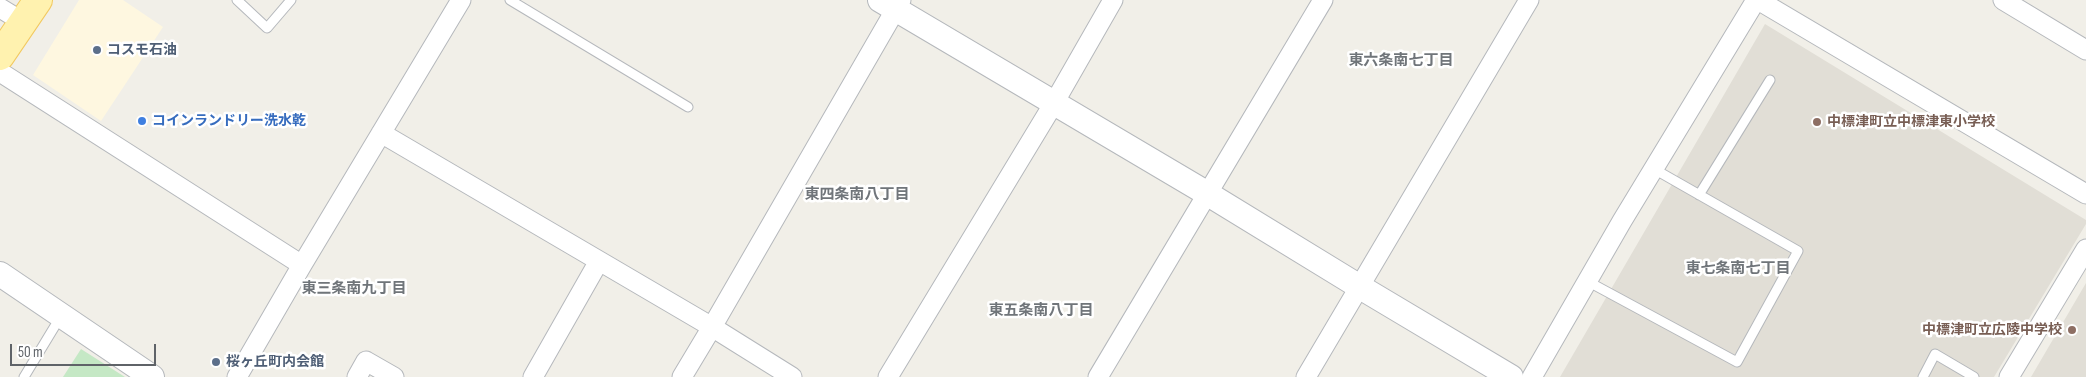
<!DOCTYPE html>
<html>
<head>
<meta charset="utf-8">
<style>
	body { margin:0 }
	#map { position:relative; width:2086px; height:377px; overflow:hidden; background:#f1efe8; font-family:"Sofia Sans Condensed",sans-serif }
	canvas { display:block }
	.scale { position:absolute; left:10px; top:344px; width:146px; height:22px; box-sizing:border-box; border:2px solid #5f6368; border-top:0; padding-left:6px; font-size:15px; line-height:18px; white-space:nowrap; color:#5f6368; -webkit-text-stroke:4px #fff; paint-order:stroke }
</style>
</head>
<body>
<div id="map">
<canvas width="2086" height="377"></canvas>
<div class="scale">50 m</div>
</div>
<script>
const c = document.querySelector('canvas').getContext('2d');
c.lineJoin = 'round';
function fill(path, color) { c.fillStyle = color; c.fill(path, 'evenodd'); }
const shape = rows => new Path2D(rows.map(r => 'M' + r).join(''));
function stroke(path, color, width, dash) { c.strokeStyle = color; c.lineWidth = width; c.lineCap = dash ? 'butt' : 'round'; c.setLineDash(dash || []); c.stroke(path); }
function drawText(font, color, halo, rows, align = 'center') {
  c.font = font + ' "Sofia Sans Condensed","Noto Sans JP",sans-serif'; c.lineWidth = 5; c.setLineDash([]); c.textBaseline = 'middle'; c.strokeStyle = halo; c.fillStyle = color; for (const [text, x, y, turn = 0] of rows) {
    c.save(); c.translate(x, y); c.rotate((+turn || 0) * Math.PI / 180); c.textAlign = isNaN(turn) ? turn : align; if (halo) c.strokeText(text, 0, 0); c.fillText(text, 0, 0); c.restore();
  }
}
fill(shape([
	[79,0,123,0,163,27,101,121,33,75]
]), '#fef7e0');
fill(shape([
	[1765,24,2086,220,2086,224,1994,377,1560,377],
	[2086,283,2086,377,2031,377]
]), '#e1ded6');
fill(shape([
	[81,349,125,377,63,377]
]), '#c5e8c5');
const service = shape([
	[237,0,267,28,291,0],
	[510,0,688,107],
	[1699,195,1770,80],
	[1587,281,1737,362,1798,251,1654,169],
	[24,377,61,316],
	[1923,377,1935,354,1974,377]
]);
const minor = shape([
	[1758,0,2086,194],
	[2003,0,2086,50],
	[0,8,23,22],
	[0,72,302,265],
	[381,133,712,327,682,377],
	[237,377,302,265,461,0],
	[357,377,366,361,394,377],
	[533,377,599,261],
	[792,377,712,327,901,0],
	[888,377,1054,103,1113,0],
	[1098,377,1323,0],
	[1306,377,1529,0],
	[1532,377,1622,221,1756,0],
	[2009,377,2086,249]
]);
const tertiary = shape([
	[880,0,1208,194,1360,287,1511,377],
	[0,274,152,377]
]);
const primary = shape([
	[0,56,38,0]
]);
stroke(service, '#b5b8bc', 11);
stroke(minor, '#b5b8bc', 21);
stroke(tertiary, '#b5b8bc', 26);
stroke(primary, '#f2c960', 30);
stroke(service, '#fff', 9);
stroke(minor, '#fff', 19);
stroke(tertiary, '#fff', 24);
stroke(primary, '#fff2af', 28);
for (const [x, y, r, color] of [
	[97,50,5,"#5c6f8a"],
	[142,121,5,"#3f7fe0"],
	[1817,122,5,"#8d6e63"],
	[2072,330,5,"#8d6e63"],
	[216,362,5,"#5c6f8a"]
]) { const dot = new Path2D(); dot.arc(x, y, r, 0, 2 * Math.PI); c.fillStyle = color; c.fill(dot); stroke(dot, '#fff', 2); }
drawText('bold 14px', '#4e5e75', '#fff', [
	["コスモ石油",107,50],
	["桜ヶ丘町内会館",226,362]
], 'left');
drawText('bold 14px', '#366cbe', '#fff', [
	["コインランドリー洗水乾",152,121]
], 'left');
drawText('bold 14px', '#785e54', '#fff', [
	["中標津町立中標津東小学校",1827,122],
	["中標津町立広陵中学校",2062,330,"right"]
], 'left');
drawText('bold 15px', '#70757a', '#fff', [
	["東六条南七丁目",1401,61],
	["東四条南八丁目",857,195],
	["東七条南七丁目",1738,269],
	["東三条南九丁目",354,289],
	["東五条南八丁目",1041,311]
]);
</script>
</body>
</html>
